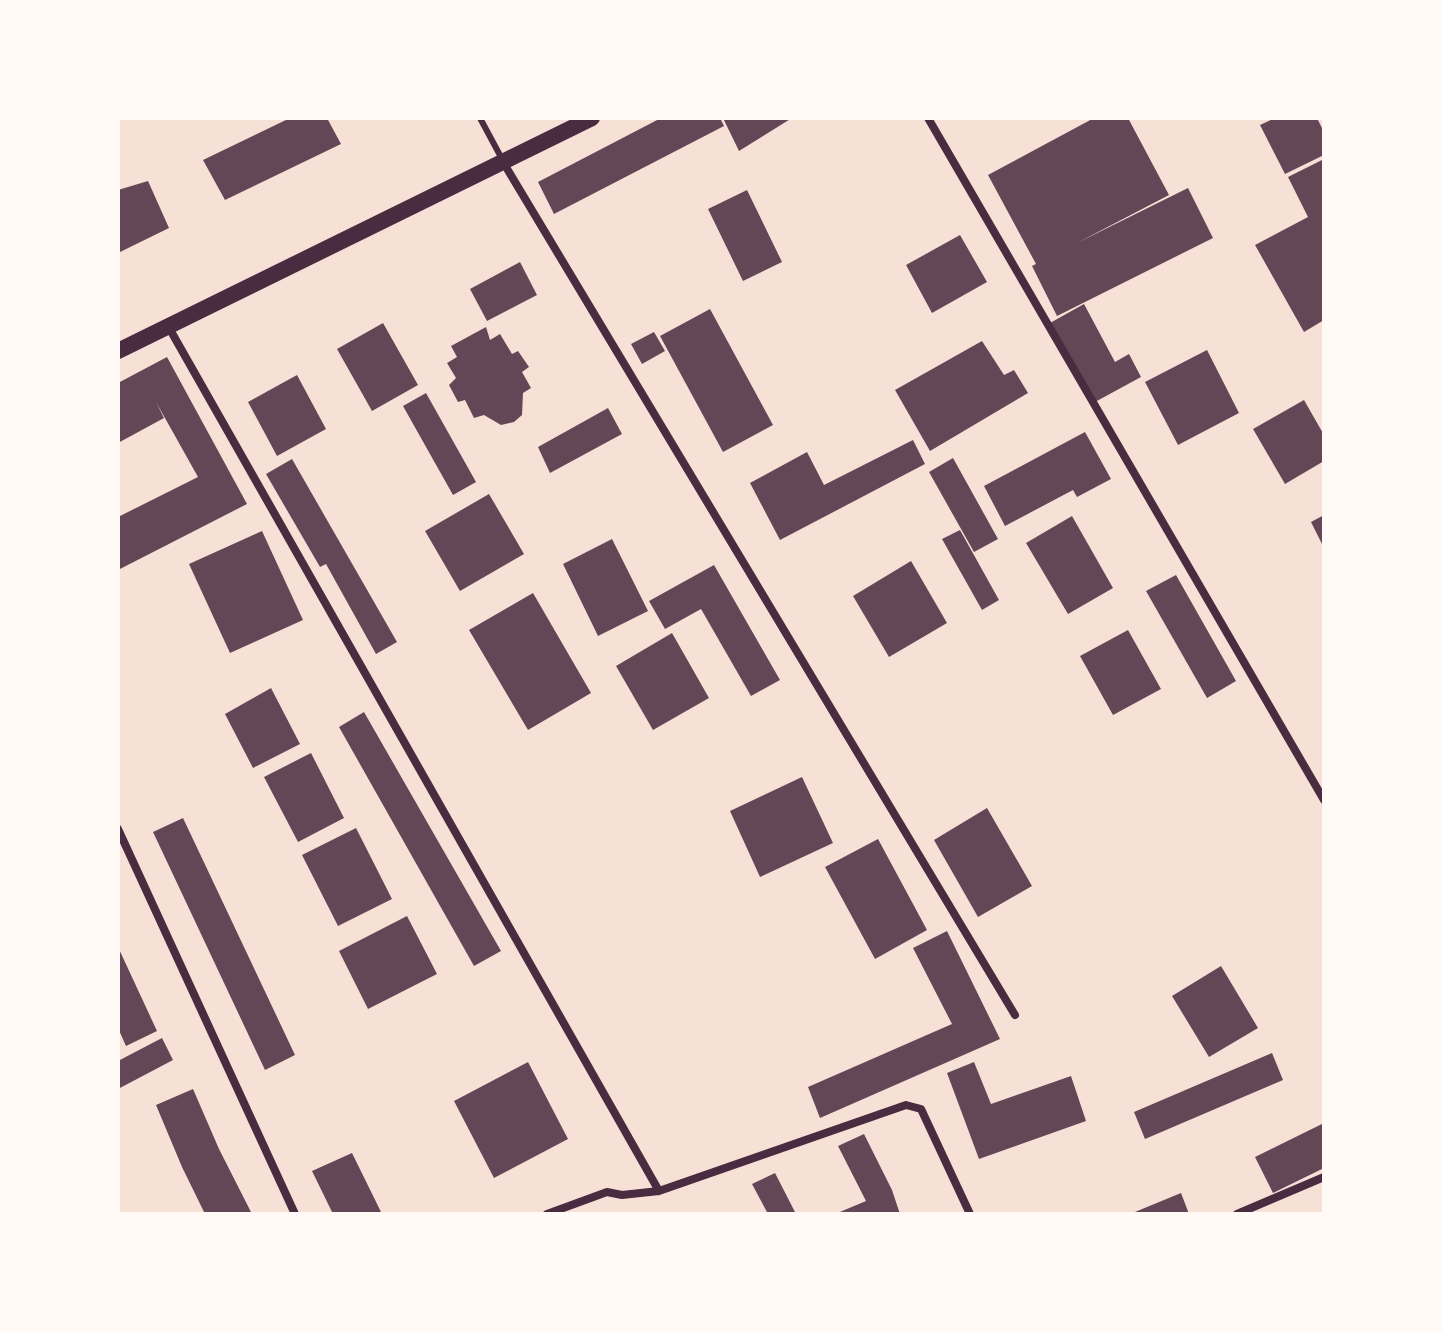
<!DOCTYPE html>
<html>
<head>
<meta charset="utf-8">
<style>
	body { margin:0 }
	#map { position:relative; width:1442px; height:1332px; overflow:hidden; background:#f7e1d7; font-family:Ubuntu,sans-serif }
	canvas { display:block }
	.frame { position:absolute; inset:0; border:120px solid #fffaf5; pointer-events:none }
</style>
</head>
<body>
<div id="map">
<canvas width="1442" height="1332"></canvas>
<div class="frame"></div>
</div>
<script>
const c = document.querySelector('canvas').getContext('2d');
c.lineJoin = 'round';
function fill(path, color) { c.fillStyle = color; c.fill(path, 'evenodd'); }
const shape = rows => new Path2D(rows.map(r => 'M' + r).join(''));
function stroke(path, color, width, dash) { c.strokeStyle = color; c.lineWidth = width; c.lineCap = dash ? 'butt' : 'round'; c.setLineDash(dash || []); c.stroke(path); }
fill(shape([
	[290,118,327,118,341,144,225,200,203,160],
	[661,118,720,118,724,126,554,214,538,182],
	[723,118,792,118,739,151],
	[1094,118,1128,118,1169,195,1077,243,1188,188,1213,238,1057,316,1032,266,1036,264,988,175],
	[1275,118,1317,118,1324,132,1324,155,1285,174,1260,125],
	[1324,159,1324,320,1304,332,1255,245,1308,217,1288,177],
	[148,181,169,228,118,253,118,190],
	[747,190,782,262,743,281,708,209],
	[960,235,987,282,932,313,906,265],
	[520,262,537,295,487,321,470,289],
	[1084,304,1115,362,1129,354,1141,377,1095,402,1050,323],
	[710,309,773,425,723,452,660,336],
	[383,323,418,385,372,411,337,349],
	[486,327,490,340,500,334,512,354,518,351,529,367,522,372,531,388,523,393,522,415,514,422,501,425,484,415,474,418,465,400,458,402,449,385,456,378,447,363,457,357,451,346],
	[654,332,665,351,642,364,631,344],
	[982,341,1004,375,1014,370,1028,393,930,451,895,390],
	[1207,350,1239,413,1178,445,1145,382],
	[167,357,247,504,118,570,118,517,198,477,156,402,164,418,118,443,118,383],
	[297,375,326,429,277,456,248,402],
	[426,393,476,482,453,495,403,406],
	[1304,400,1324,435,1324,461,1285,484,1253,429],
	[608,408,622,434,550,473,538,447],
	[1085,432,1111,479,1077,497,1073,490,1005,526,984,486],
	[913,440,925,464,780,540,750,483,807,452,824,485],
	[953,458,998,539,974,552,929,472],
	[292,459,397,642,376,654,326,564,320,567,266,474],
	[489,494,524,554,460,591,425,531],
	[1324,515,1324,548,1311,522],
	[1072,516,1113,588,1068,614,1026,543],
	[960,530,999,600,982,610,942,539],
	[262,531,303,620,230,653,189,564],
	[612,539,648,611,598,636,563,564],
	[911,561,947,623,889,657,853,596],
	[714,565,780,680,751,696,701,609,665,629,649,601],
	[1176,575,1236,681,1207,698,1146,591],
	[533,593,591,693,528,730,469,630],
	[1128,630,1161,689,1113,715,1080,656],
	[672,633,709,698,653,730,616,666],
	[271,688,300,744,253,768,225,714],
	[364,712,501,951,474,966,339,727],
	[311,753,344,818,298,842,264,777],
	[802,777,833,843,760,877,730,811],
	[987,808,1032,886,978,917,934,840],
	[183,818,295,1055,265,1070,153,832],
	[356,828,392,899,338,926,302,855],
	[878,839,927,930,875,959,825,867],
	[407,916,437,974,368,1009,339,951],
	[947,931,1000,1039,820,1118,808,1087,952,1024,913,948],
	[118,947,157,1031,126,1046,118,1028],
	[1221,966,1258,1028,1209,1057,1172,996],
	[162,1038,173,1060,118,1089,118,1061],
	[1272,1053,1283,1080,1145,1139,1134,1112],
	[528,1062,568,1139,494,1178,454,1101],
	[974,1062,991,1104,1071,1076,1086,1121,979,1159,947,1073],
	[193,1089,219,1149,252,1214,205,1214,182,1167,156,1105],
	[1324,1123,1324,1168,1273,1193,1255,1157],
	[864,1134,892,1190,900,1214,835,1214,866,1201,838,1146],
	[352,1153,382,1214,333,1214,312,1171],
	[775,1173,796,1214,768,1214,752,1184],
	[1181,1193,1189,1214,1130,1214]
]), '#644757');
stroke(shape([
	[480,118,502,159]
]), '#4a2c40', 6);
stroke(shape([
	[928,118,1324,800],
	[503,162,1015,1015],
	[168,326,659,1191],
	[118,829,295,1214],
	[547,1214,607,1192,622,1195,659,1191,906,1105,921,1109,970,1214],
	[1237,1214,1324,1177]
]), '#4a2c40', 8);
stroke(shape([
	[118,351,592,118]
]), '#4a2c40', 16);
</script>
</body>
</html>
